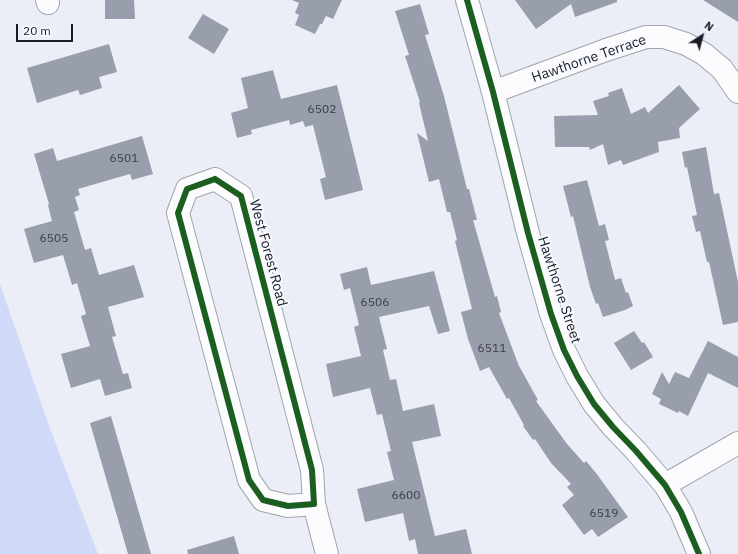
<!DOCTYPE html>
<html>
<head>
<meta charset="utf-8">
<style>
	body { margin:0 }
	#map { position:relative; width:738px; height:554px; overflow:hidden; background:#ebeef7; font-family:"IBM Plex Sans",sans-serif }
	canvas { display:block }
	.north { position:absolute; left:682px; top:16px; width:40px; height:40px; -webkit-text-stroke:3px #f7f9ff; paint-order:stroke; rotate:36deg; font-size:11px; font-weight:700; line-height:16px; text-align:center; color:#191c27 }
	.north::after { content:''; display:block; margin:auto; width:14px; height:18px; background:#191c27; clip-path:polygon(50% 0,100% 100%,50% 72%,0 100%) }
	.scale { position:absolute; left:16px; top:24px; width:57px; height:18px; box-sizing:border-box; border:2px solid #191c27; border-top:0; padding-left:5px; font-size:12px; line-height:14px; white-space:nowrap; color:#191c27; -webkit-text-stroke:3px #f7f9ff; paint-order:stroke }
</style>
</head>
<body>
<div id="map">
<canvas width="738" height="554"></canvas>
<div class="north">N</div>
<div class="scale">20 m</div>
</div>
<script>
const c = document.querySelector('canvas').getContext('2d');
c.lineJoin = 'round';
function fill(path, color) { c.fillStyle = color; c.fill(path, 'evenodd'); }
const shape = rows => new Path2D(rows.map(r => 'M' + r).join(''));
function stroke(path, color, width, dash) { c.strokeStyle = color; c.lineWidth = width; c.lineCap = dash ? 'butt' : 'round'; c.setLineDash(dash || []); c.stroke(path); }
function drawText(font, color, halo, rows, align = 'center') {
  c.font = font + ' "IBM Plex Sans",sans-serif'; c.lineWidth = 4; c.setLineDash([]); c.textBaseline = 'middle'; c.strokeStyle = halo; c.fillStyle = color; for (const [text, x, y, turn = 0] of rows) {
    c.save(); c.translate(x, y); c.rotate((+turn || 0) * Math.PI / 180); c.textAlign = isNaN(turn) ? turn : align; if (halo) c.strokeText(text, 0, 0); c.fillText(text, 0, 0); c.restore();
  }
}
fill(shape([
	[0,284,49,426,98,554,0,554]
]), '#d0daf8');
fill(shape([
	[105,0,134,0,135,19,105,19],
	[292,0,342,0,333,19,326,16,322,24,320,24,315,34,295,25,299,15,295,13,299,3],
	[515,0,617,0,617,2,575,17,571,4,536,29],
	[703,0,738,0,738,22],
	[420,4,429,34,425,35,444,96,467,189,469,189,477,220,473,220,495,297,497,296,501,312,499,313,519,366,538,400,536,401,567,444,584,463,586,461,596,473,628,517,598,537,592,529,584,535,562,505,574,495,567,487,571,484,551,463,535,439,533,440,523,426,524,425,509,398,507,399,489,367,480,371,468,339,461,312,472,309,455,241,457,240,450,212,447,212,439,179,429,182,417,133,428,141,419,103,420,102,405,56,409,55,395,11],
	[203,14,229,29,214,54,188,38],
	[109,44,117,72,99,77,102,88,80,95,78,90,37,103,27,68],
	[273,70,281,99,337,85,363,190,325,200,320,179,326,177,313,125,305,127,303,121,290,125,289,120,251,130,252,134,237,138,231,113,248,108,241,78],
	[679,85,700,109,679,128,680,138,658,142,659,152,623,165,621,160,608,165,603,144,590,150,589,147,555,147,554,116,598,115,593,101,609,96,608,93,622,88,631,114,645,107,648,113],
	[142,136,153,174,132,180,130,174,78,189,80,195,75,197,79,210,74,212,85,250,91,248,99,275,134,265,144,297,108,307,116,336,112,337,123,374,128,373,132,388,105,396,100,379,71,388,61,354,90,346,81,316,86,314,77,283,72,285,63,255,34,263,24,229,52,221,48,205,49,204,34,154,53,148,57,161],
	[706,147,714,194,719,193,738,282,738,322,723,325,709,262,707,262,700,231,696,232,692,216,697,215,687,167,685,168,682,152],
	[587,180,599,226,605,224,609,240,605,241,615,280,621,278,626,293,628,292,633,306,625,310,603,317,598,303,596,304,590,287,573,216,571,217,563,186],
	[367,267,371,285,434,271,450,331,438,334,429,306,379,317,387,349,383,350,390,380,396,379,403,411,434,404,441,436,412,442,435,536,466,529,472,554,418,554,415,539,409,541,403,513,365,522,357,489,394,480,387,452,391,451,382,414,377,415,370,388,333,397,326,364,361,356,354,327,359,325,350,288,344,290,340,274],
	[634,331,642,343,644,342,653,357,631,370,614,343],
	[708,341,738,357,738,388,708,373,688,416,679,411,678,413,659,404,661,399,652,394,662,372,669,384,675,372,689,378],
	[111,416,151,554,128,554,90,423],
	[234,536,239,554,188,554,187,550]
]), '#999ead');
const street = shape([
	[47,0,48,3],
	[467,0,493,92,528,233,551,314,564,350,577,376,594,404,613,427,636,451,665,485,681,512,699,554],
	[493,92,606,50,646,37,664,37,686,44,704,54,722,69,738,92],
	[215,179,241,196,312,470,314,504,288,506,263,500,249,480,178,213,187,189,215,179],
	[665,485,738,443],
	[314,504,327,554]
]);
stroke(street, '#a1a4ad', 24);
stroke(street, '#fcfcfe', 22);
stroke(shape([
	[467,0,493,92,528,233,551,314,564,350,577,376,594,404,613,427,636,451,665,485,681,512,699,554],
	[215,179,241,196,312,470,314,504,288,506,263,500,249,480,178,213,187,189,215,179]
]), '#1b5e20', 6);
drawText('12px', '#393c48', null, [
	["6502",322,110],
	["6501",124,159],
	["6505",54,239],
	["6506",375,303],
	["6511",492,349],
	["6600",406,496],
	["6519",604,514]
]);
drawText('14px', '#191c27', '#f7f9ff', [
	["Hawthorne Terrace",589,59,-19],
	["West Forest Road",268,253,75],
	["Hawthorne Street",559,290,72]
]);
</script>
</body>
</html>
